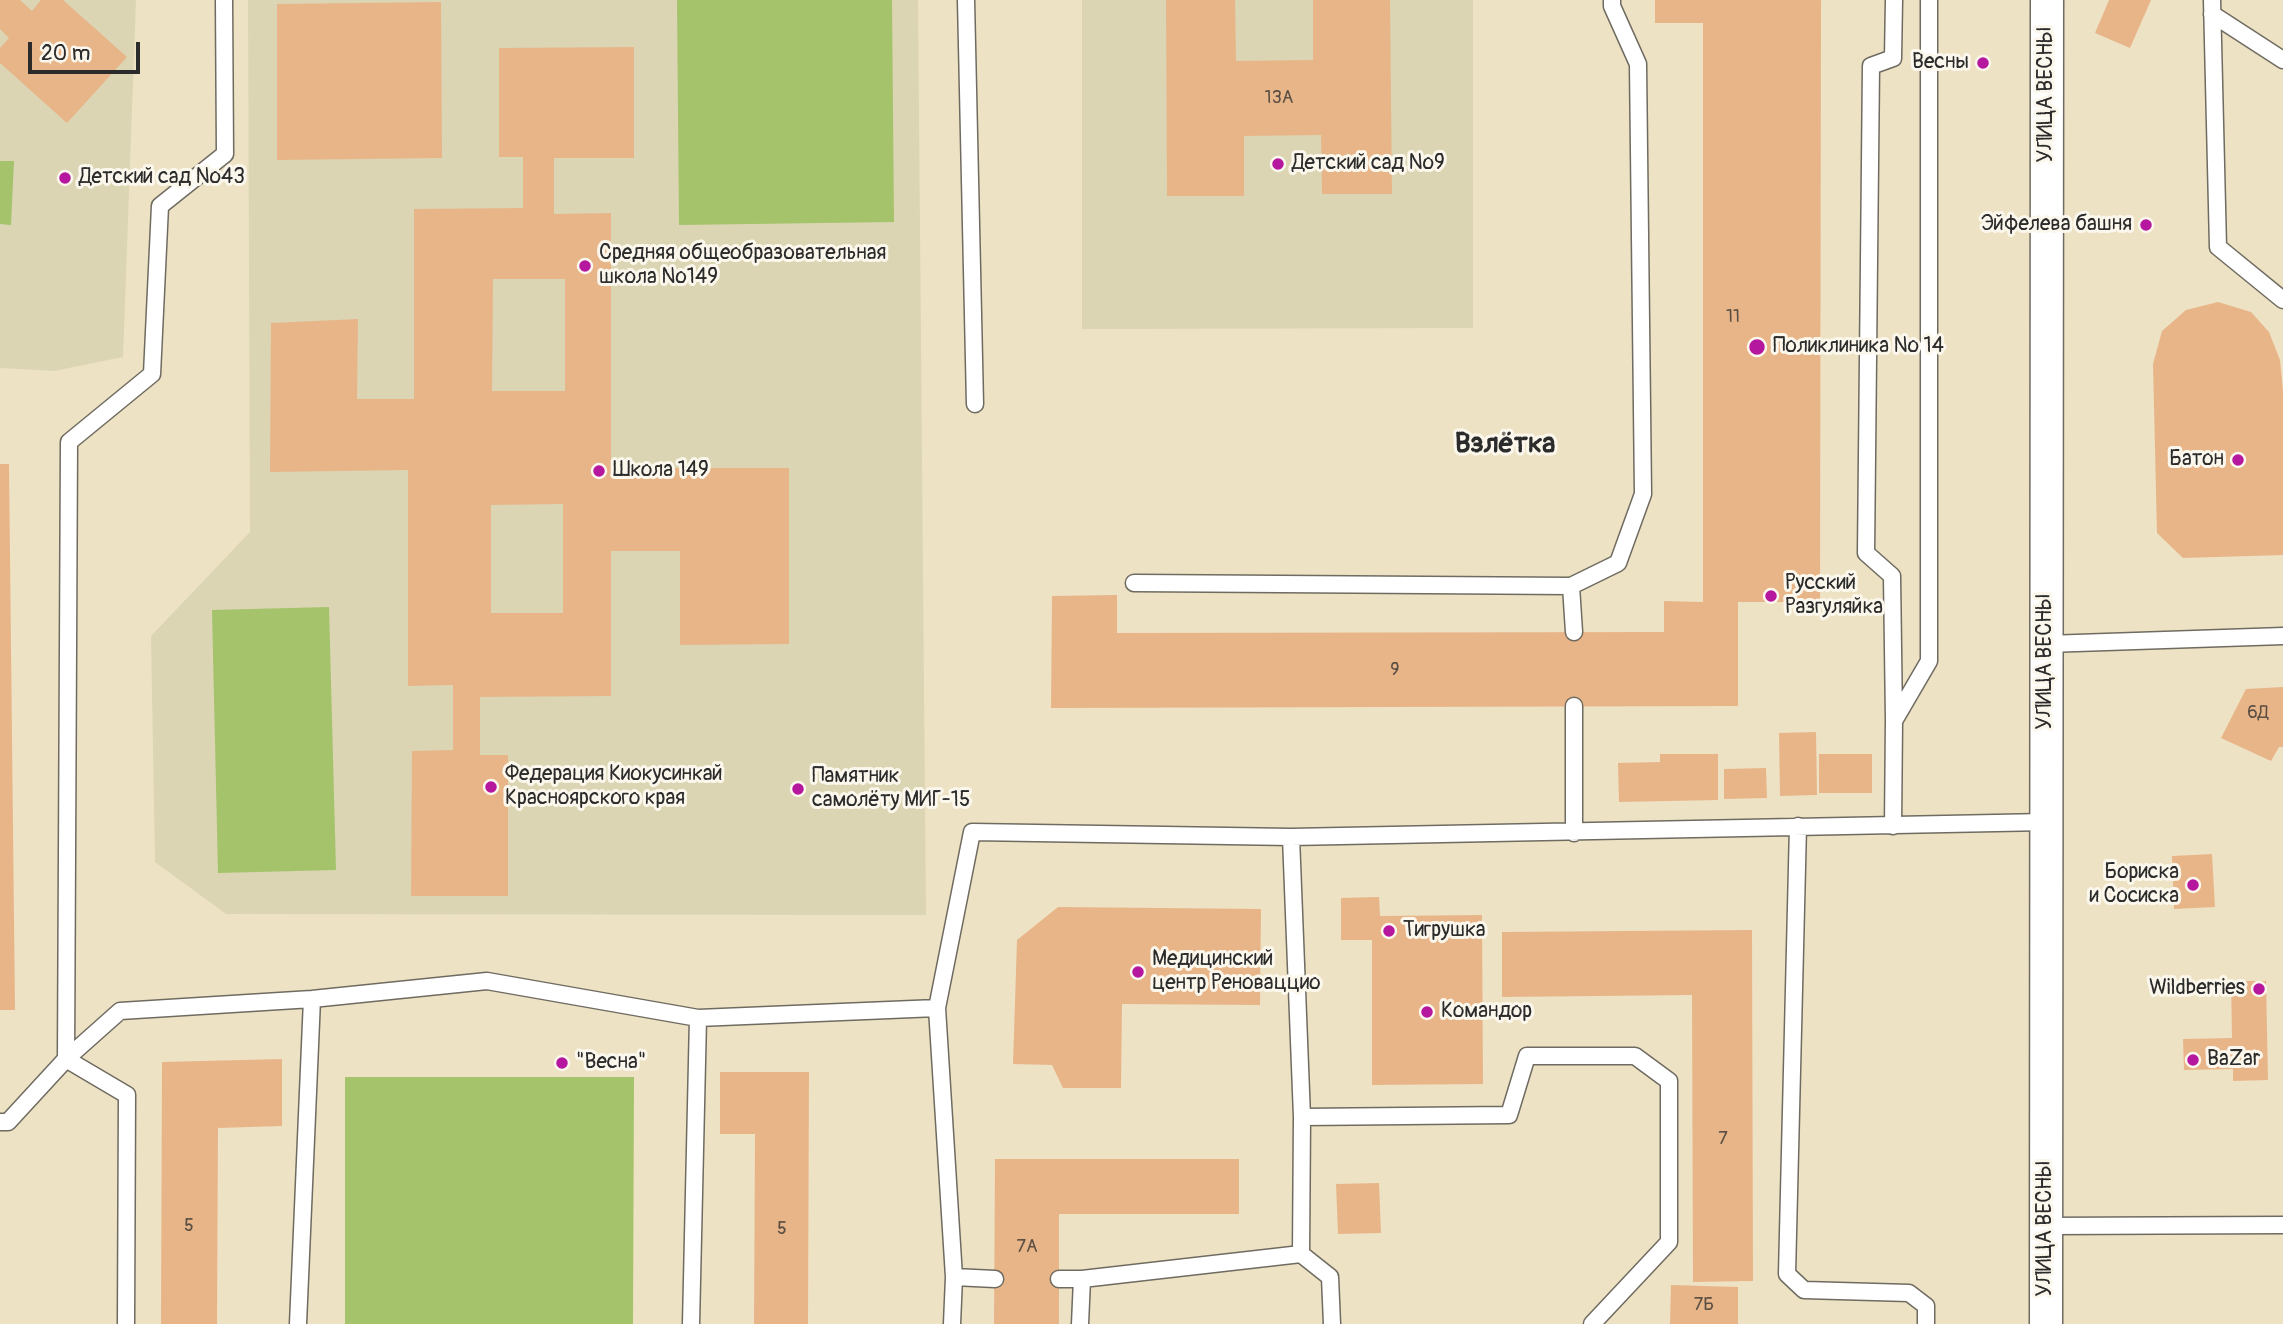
<!DOCTYPE html>
<html>
<head>
<meta charset="utf-8">
<style>
	body { margin:0 }
	#map { position:relative; width:2283px; height:1324px; overflow:hidden; background:#eee2c4; font-family:Pangolin,sans-serif }
	canvas { display:block }
	.scale { position:absolute; left:28px; top:42px; width:112px; height:32px; box-sizing:border-box; border:4px solid #2b2b2b; border-top:0; padding-left:9px; font-size:21px; line-height:24px; white-space:nowrap; color:#2b2b2b; -webkit-text-stroke:5px #fbf7ec; paint-order:stroke }
</style>
</head>
<body>
<div id="map">
<canvas width="2283" height="1324"></canvas>
<div class="scale">20 m</div>
</div>
<script>
const c = document.querySelector('canvas').getContext('2d');
c.lineJoin = 'round';
function fill(path, color) { c.fillStyle = color; c.fill(path, 'evenodd'); }
const shape = rows => new Path2D(rows.map(r => 'M' + r).join(''));
function stroke(path, color, width, dash) { c.strokeStyle = color; c.lineWidth = width; c.lineCap = dash ? 'butt' : 'round'; c.setLineDash(dash || []); c.stroke(path); }
function drawText(font, color, halo, rows, align = 'center') {
  c.font = font + ' Pangolin,sans-serif'; c.lineWidth = 6; c.setLineDash([]); c.textBaseline = 'middle'; c.strokeStyle = halo; c.fillStyle = color; for (const [text, x, y, turn = 0] of rows) {
    c.save(); c.translate(x, y); c.rotate((+turn || 0) * Math.PI / 180); c.textAlign = isNaN(turn) ? turn : align; if (halo) c.strokeText(text, 0, 0); c.fillText(text, 0, 0); c.restore();
  }
}
fill(shape([
	[0,0,136,0,123,357,54,371,0,368],
	[248,0,918,0,926,915,226,914,155,862,151,636,250,532],
	[1082,0,1473,0,1473,328,1082,329]
]), '#dbd5b4');
fill(shape([
	[677,0,892,0,894,222,679,225],
	[0,161,14,161,11,225,0,224],
	[329,607,336,870,218,873,212,610],
	[345,1077,634,1077,633,1324,345,1324]
]), '#a5c36b');
fill(shape([
	[0,0,20,0,32,11,41,0,63,0,127,57,67,123,0,63,0,48,9,38,0,29],
	[1166,0,1235,0,1236,61,1313,60,1313,0,1390,0,1392,194,1322,194,1321,135,1244,136,1244,196,1167,196],
	[1655,0,1821,0,1820,602,1738,602,1738,706,1051,708,1052,596,1117,595,1117,633,1664,632,1664,601,1703,602,1703,23,1655,23],
	[2109,0,2151,0,2130,48,2095,33],
	[441,2,442,158,277,160,277,4],
	[634,47,634,158,554,158,554,214,611,213,611,468,789,468,789,644,680,645,680,551,611,551,611,696,480,697,480,755,508,755,508,896,411,896,412,751,453,750,453,685,408,686,408,470,270,472,271,323,358,319,357,399,414,399,414,209,523,208,523,157,499,157,499,48],
	[493,279,565,279,565,391,492,391],
	[563,504,563,613,491,613,491,505],
	[2218,302,2251,312,2269,332,2280,360,2283,391,2283,555,2183,558,2157,533,2153,364,2162,331,2186,310],
	[0,464,9,464,15,1010,0,1010],
	[2283,687,2283,747,2279,747,2271,761,2221,738,2246,689],
	[1816,732,1817,795,1780,796,1779,733],
	[1660,754,1718,754,1718,800,1619,802,1618,763,1660,762],
	[1819,754,1872,754,1872,793,1819,793],
	[1766,768,1767,798,1724,799,1724,769],
	[2212,854,2215,907,2174,909,2172,856],
	[1379,897,1380,916,1482,915,1483,1084,1372,1085,1372,940,1341,940,1341,898],
	[1058,907,1261,909,1260,1005,1122,1004,1121,1088,1063,1088,1052,1065,1013,1064,1017,940],
	[1752,930,1753,1281,1693,1282,1692,995,1502,997,1502,932],
	[2231,981,2266,981,2268,1080,2233,1081,2233,1069,2184,1070,2183,1039,2232,1038],
	[282,1059,282,1126,218,1128,217,1324,161,1324,162,1062],
	[720,1072,809,1072,808,1324,754,1324,755,1134,720,1134],
	[995,1159,1239,1159,1239,1214,1059,1214,1059,1324,994,1324],
	[1379,1183,1381,1233,1338,1234,1336,1184],
	[1671,1285,1738,1287,1738,1324,1670,1324]
]), '#e8b589');
const service = shape([
	[966,0,975,404],
	[2212,0,2218,247,2283,300],
	[2212,14,2283,60],
	[1134,583,1571,586,1618,563,1643,494,1638,64,1612,6,1612,0],
	[1571,586,1574,632],
	[2047,644,2283,636],
	[1894,720,1892,576,1866,553,1871,66,1893,58,1894,0],
	[1798,826,1787,1274,1804,1290,1909,1293,1926,1306,1926,1324],
	[1893,826,1894,721,1929,661,1929,0],
	[1574,833,1574,706],
	[1291,837,1302,1117,1301,1254],
	[1302,1117,1509,1115,1527,1056,1635,1056,1669,1081,1669,1242,1592,1324],
	[0,1122,8,1122,66,1059,120,1011,312,999,487,981,698,1018,937,1008],
	[2046,1226,2283,1225],
	[954,1277,995,1279],
	[1059,1279,1082,1279,1301,1254,1330,1277,1332,1324],
	[126,1324,127,1095,66,1059,69,442,152,374,160,206,225,154,224,0],
	[298,1324,312,999],
	[691,1324,698,1018],
	[952,1324,954,1277,937,1008,972,832,1291,837,2046,822],
	[1080,1324,1082,1279]
]);
const minor = shape([
	[2046,1324,2047,0]
]);
stroke(service, '#6f6b61', 19);
stroke(minor, '#6f6b61', 35);
stroke(service, '#fff', 16);
stroke(minor, '#fff', 32);
for (const [x, y, r, color] of [
	[1983,63,7,"#b5179e"],
	[1278,164,7,"#b5179e"],
	[65,178,7,"#b5179e"],
	[2146,225,7,"#b5179e"],
	[585,266,7,"#b5179e"],
	[1757,347,9,"#b5179e"],
	[2238,460,7,"#b5179e"],
	[599,471,7,"#b5179e"],
	[1771,596,7,"#b5179e"],
	[491,787,7,"#b5179e"],
	[798,789,7,"#b5179e"],
	[2193,885,7,"#b5179e"],
	[1389,931,7,"#b5179e"],
	[1138,972,7,"#b5179e"],
	[2259,989,7,"#b5179e"],
	[1427,1012,7,"#b5179e"],
	[2193,1060,7,"#b5179e"],
	[562,1063,7,"#b5179e"]
]) { const dot = new Path2D(); dot.arc(x, y, r, 0, 2 * Math.PI); c.fillStyle = color; c.fill(dot); stroke(dot, '#fbf7ec', 2.5); }
drawText('18px', '#5a4e42', null, [
	["13А",1279,98],
	["11",1733,317],
	["9",1395,670],
	["6Д",2258,713],
	["7",1723,1139],
	["5",189,1226],
	["5",782,1229],
	["7А",1027,1247],
	["7Б",1704,1305]
]);
drawText('21px', '#2b2b2b', '#fbf7ec', [
	["Весны",1969,63,"right"],
	["Детский сад №9",1292,164],
	["Детский сад №43",79,178],
	["Эйфелева башня",2132,225,"right"],
	["Средняя общеобразовательная",599,254],
	["школа №149",599,278],
	["Поликлиника № 14",1773,347],
	["Батон",2224,460,"right"],
	["Школа 149",613,471],
	["Русский",1785,584],
	["Разгуляйка",1785,608],
	["Федерация Киокусинкай",505,775],
	["Красноярского края",505,799],
	["Памятник",812,777],
	["самолёту МИГ-15",812,801],
	["Бориска",2179,873,"right"],
	["и Сосиска",2179,897,"right"],
	["Тигрушка",1403,931],
	["Медицинский",1152,960],
	["центр Реноваццио",1152,984],
	["Wildberries",2245,989,"right"],
	["Командор",1441,1012],
	["BaZar",2207,1060],
	["\"Весна\"",576,1063]
], 'left');
drawText('21px', '#2b2b2b', '#fbf7ec', [
	["УЛИЦА ВЕСНЫ",2047,95,-90],
	["УЛИЦА ВЕСНЫ",2046,662,-90],
	["УЛИЦА ВЕСНЫ",2046,1229,-90]
]);
drawText('bold 28px', '#2b2b2b', '#fbf7ec', [
	["Взлётка",1505,445]
]);
</script>
</body>
</html>
